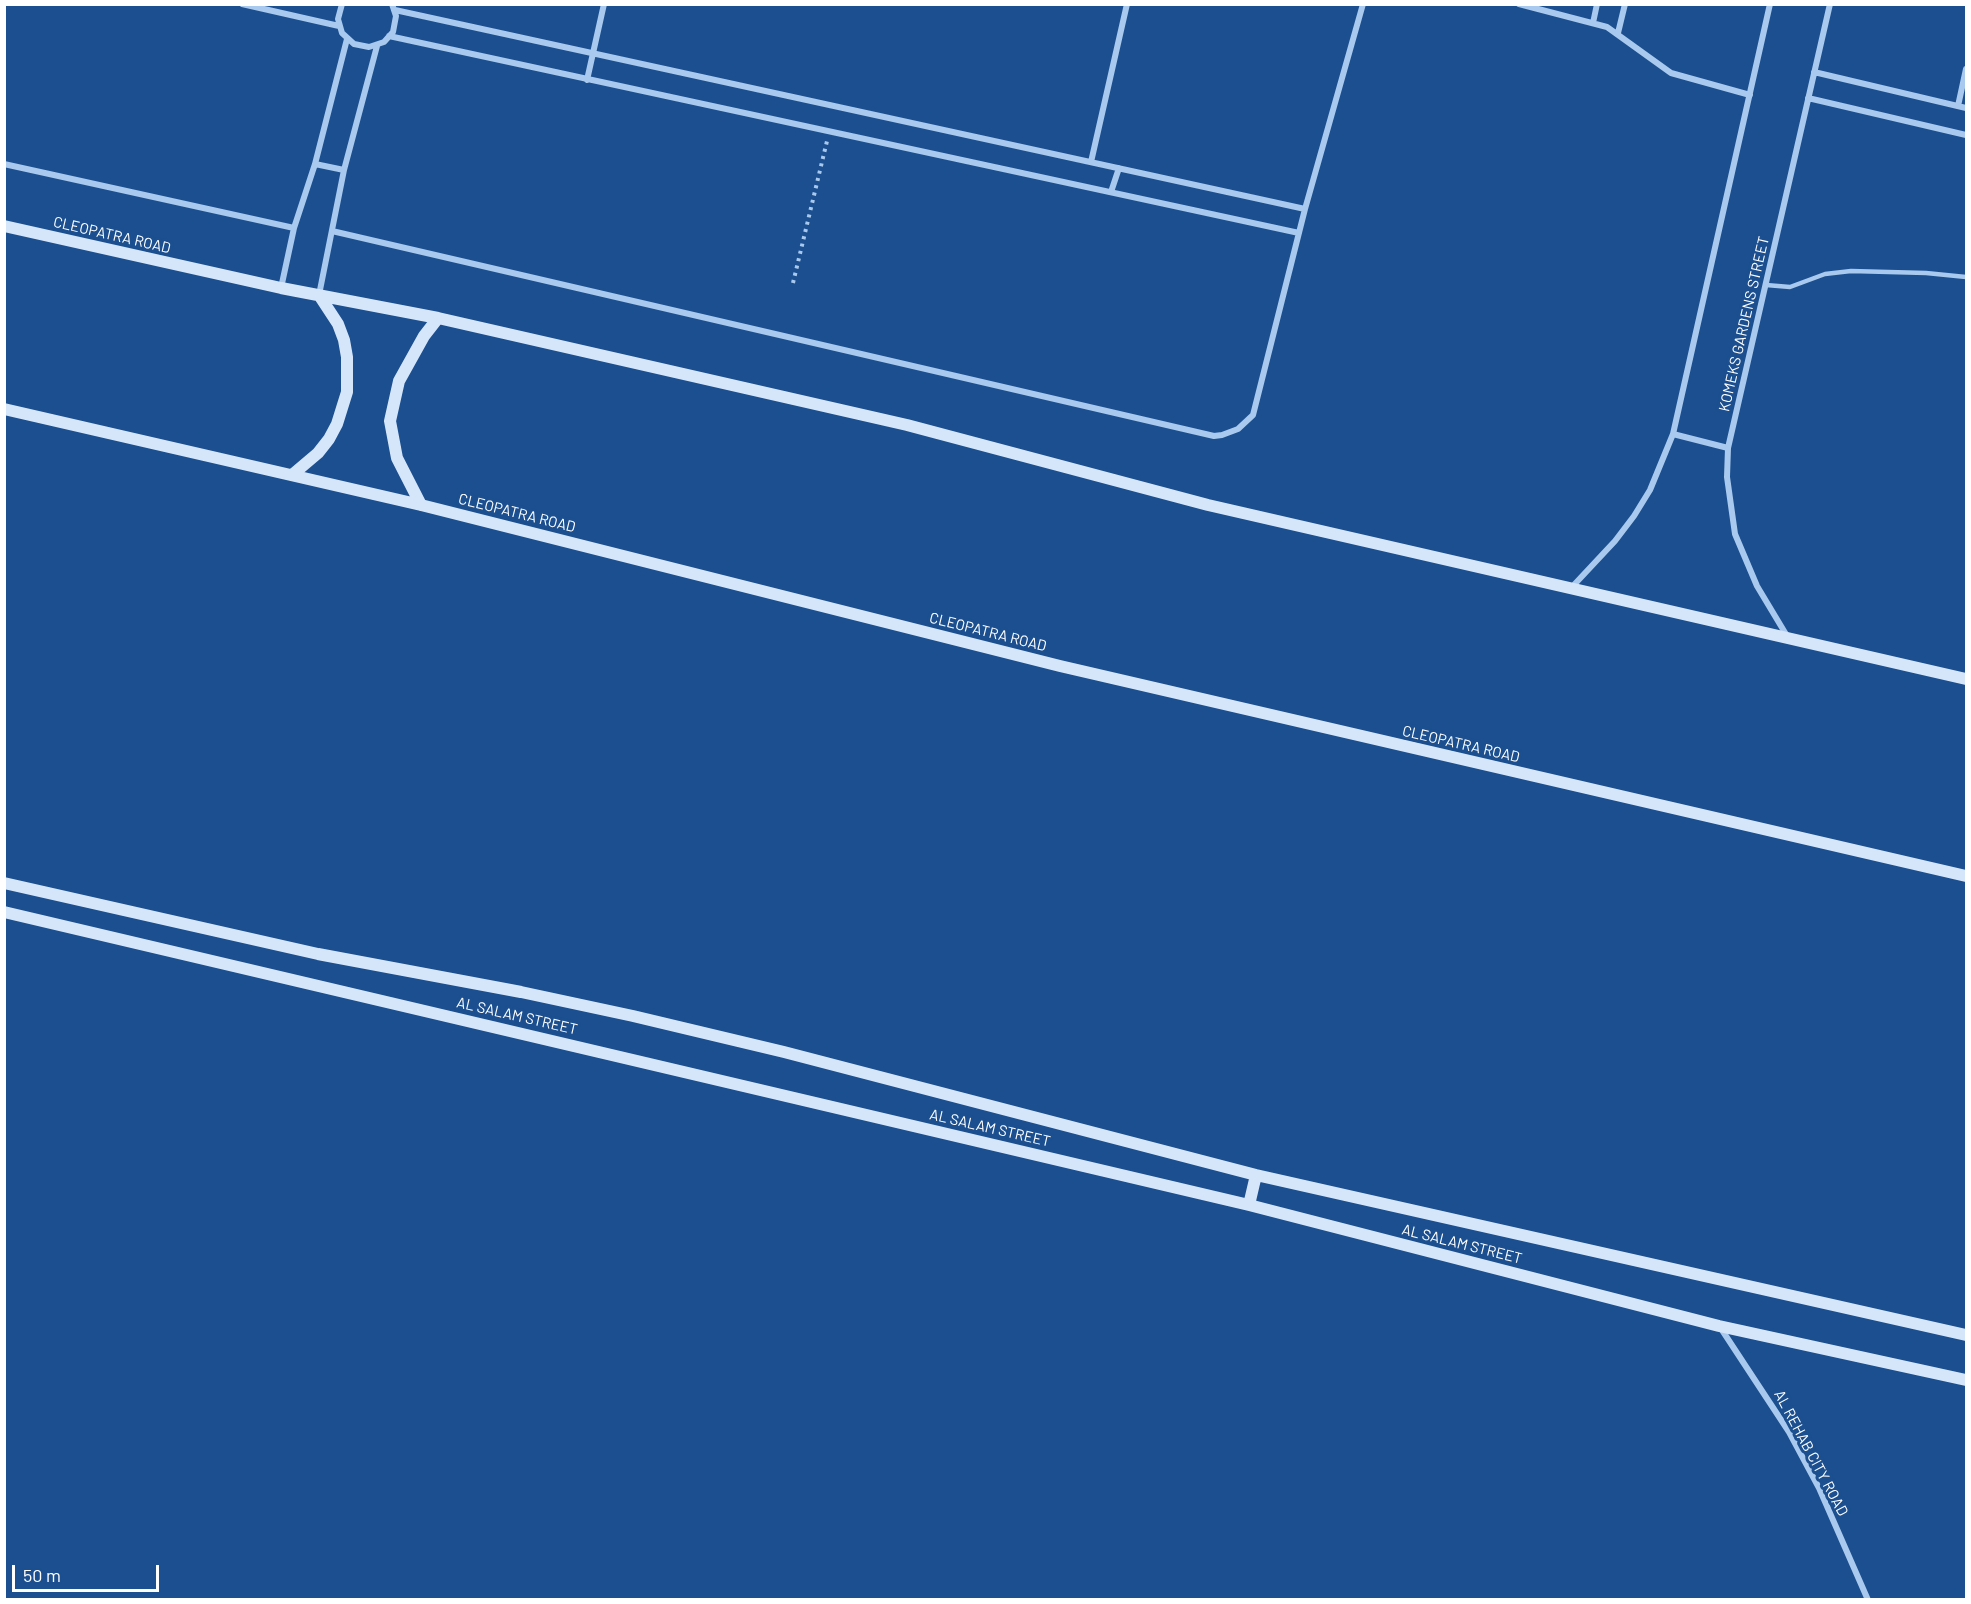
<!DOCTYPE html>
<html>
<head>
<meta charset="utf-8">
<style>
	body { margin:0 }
	#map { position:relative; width:1971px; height:1604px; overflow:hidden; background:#1b4f8f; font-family:Barlow,sans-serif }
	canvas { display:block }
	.frame { position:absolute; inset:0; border:6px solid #fff; pointer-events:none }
	.scale { position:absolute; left:12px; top:1565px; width:147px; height:27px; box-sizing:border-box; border:3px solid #fff; border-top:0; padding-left:8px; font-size:18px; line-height:21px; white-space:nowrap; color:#fff; -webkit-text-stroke:4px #1b4f8f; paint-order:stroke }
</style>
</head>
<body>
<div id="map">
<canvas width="1971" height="1604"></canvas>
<div class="frame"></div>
<div class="scale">50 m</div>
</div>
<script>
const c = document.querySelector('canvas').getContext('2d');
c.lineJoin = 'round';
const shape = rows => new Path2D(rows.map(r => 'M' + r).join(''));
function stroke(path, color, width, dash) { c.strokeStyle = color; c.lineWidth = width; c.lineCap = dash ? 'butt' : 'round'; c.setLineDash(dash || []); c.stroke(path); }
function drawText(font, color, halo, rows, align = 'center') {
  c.font = font + ' Barlow,sans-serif'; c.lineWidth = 6; c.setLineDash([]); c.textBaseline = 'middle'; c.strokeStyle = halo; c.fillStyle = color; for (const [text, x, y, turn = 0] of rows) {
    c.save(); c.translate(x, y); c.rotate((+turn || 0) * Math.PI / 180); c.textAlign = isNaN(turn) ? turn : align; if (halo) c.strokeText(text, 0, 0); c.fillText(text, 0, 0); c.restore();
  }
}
stroke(shape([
	[793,283,827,141]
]), '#a9c9ee', 4, [3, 4.5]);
stroke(shape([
	[1766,285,1790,287,1825,274,1851,271,1926,273,1966,277]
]), '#a9c9ee', 4.5);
stroke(shape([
	[242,4,339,26],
	[342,4,338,19,342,33,354,44,369,47,384,42,393,32,396,16,392,4],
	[1519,4,1607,27,1671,73,1750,95],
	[395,10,1305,209],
	[1593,23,1597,4],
	[1618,33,1625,4],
	[389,36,1299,233],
	[1814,72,1966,108],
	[587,80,604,4],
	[1808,98,1966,135],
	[1958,106,1966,69],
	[1091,162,1127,4],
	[4,164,294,228],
	[315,164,344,170],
	[1111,192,1119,168],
	[332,231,1214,436,1222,435,1238,429,1253,415,1305,209,1363,4],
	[281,288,294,228,315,164,347,39],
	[319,295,344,170,377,46],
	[1673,434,1728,448],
	[1572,587,1615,541,1634,516,1650,490,1673,434,1770,4],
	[1787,636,1757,586,1735,534,1727,477,1728,448,1830,4],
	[1720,1327,1789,1432,1819,1488,1868,1600]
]), '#a9c9ee', 6);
stroke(shape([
	[4,226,281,288,438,318,907,425,1208,505,1966,679],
	[4,409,421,505,1060,666,1966,876],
	[292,475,318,453,329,439,337,424,347,392,347,357,344,340,338,324,319,295],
	[421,505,397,458,390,421,399,381,424,336,438,318],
	[4,883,318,954,521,992,633,1016,784,1052,1256,1175,1966,1335],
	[4,912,1249,1205,1719,1326,1966,1380],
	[1249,1205,1256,1175]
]), '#d6e6fa', 12);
drawText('15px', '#fff', '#1b4f8f', [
	["CLEOPATRA ROAD",112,235,13],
	["KOMEKS GARDENS STREET",1744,324,-77],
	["CLEOPATRA ROAD",517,513,14],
	["CLEOPATRA ROAD",988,632,14],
	["CLEOPATRA ROAD",1461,744,13],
	["AL SALAM STREET",517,1016,13],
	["AL SALAM STREET",990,1128,13],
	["AL SALAM STREET",1462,1244,14],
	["AL REHAB CITY ROAD",1811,1453,62]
]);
</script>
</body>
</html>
